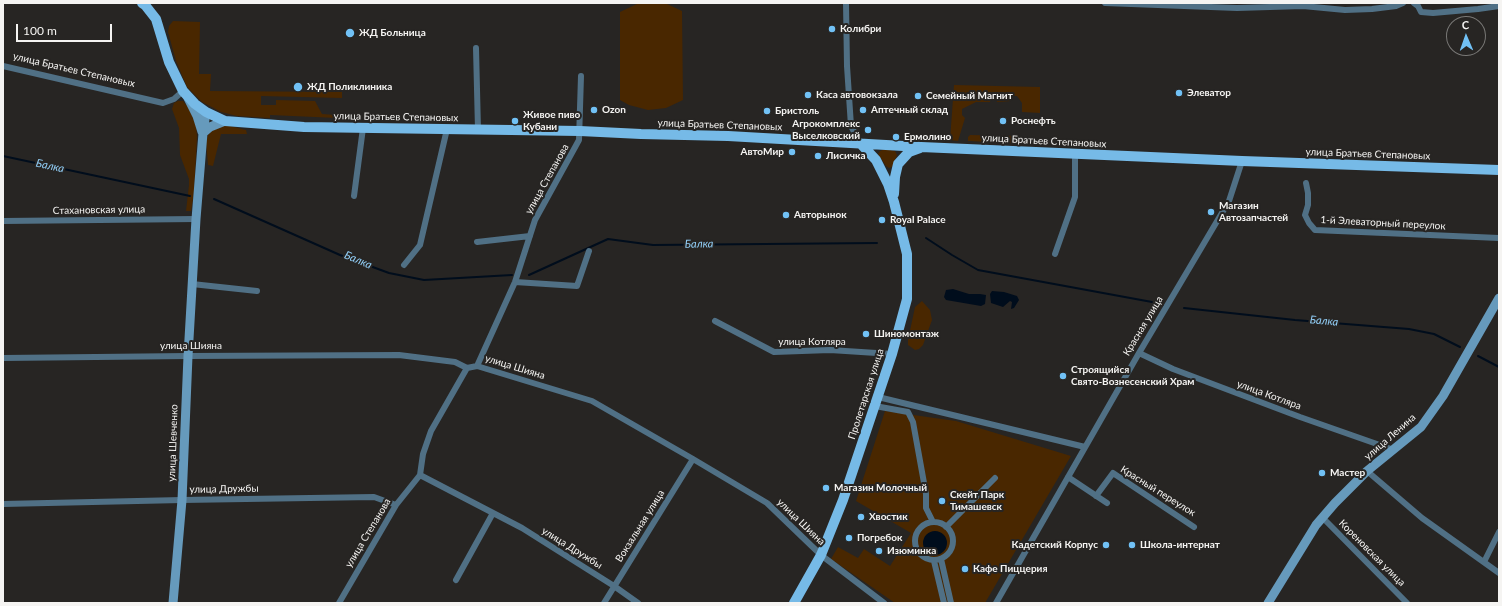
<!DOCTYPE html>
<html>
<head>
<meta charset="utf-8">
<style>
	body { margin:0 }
	#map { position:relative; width:1502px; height:606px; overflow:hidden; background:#272523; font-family:Lato,sans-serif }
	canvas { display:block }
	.frame { position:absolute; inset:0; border:4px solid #f5f4f2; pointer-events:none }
	.north { position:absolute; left:1446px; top:16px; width:40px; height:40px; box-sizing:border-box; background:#272523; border:1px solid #797876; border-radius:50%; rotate:358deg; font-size:11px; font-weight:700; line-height:16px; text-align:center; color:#f5f4f2 }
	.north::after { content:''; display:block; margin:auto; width:14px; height:18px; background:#71c1f5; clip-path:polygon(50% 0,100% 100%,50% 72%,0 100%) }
	.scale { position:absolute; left:16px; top:24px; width:96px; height:18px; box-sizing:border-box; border:2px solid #f5f4f2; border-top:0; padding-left:5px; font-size:12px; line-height:14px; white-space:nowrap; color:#f5f4f2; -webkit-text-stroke:3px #272523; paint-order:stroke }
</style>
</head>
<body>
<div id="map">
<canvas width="1502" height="606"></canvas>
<div class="frame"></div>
<div class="north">С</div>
<div class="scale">100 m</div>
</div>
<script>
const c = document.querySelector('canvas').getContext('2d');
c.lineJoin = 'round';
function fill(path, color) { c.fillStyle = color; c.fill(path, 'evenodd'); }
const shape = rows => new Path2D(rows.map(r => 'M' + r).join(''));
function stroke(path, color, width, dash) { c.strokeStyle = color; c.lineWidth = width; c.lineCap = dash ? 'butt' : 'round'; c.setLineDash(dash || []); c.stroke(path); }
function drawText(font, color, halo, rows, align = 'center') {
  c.font = font + ' Lato,sans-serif'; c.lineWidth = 4; c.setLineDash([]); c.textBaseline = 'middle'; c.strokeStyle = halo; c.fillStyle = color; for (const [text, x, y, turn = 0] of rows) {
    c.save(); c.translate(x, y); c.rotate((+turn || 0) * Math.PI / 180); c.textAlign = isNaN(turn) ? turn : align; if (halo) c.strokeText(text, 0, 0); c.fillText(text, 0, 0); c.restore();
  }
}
fill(shape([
	[639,3,665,3,682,11,683,100,666,108,648,110,629,105,620,100,620,12],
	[173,21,200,22,199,74,211,74,210,91,342,92,342,98,261,96,261,105,276,105,276,100,315,101,322,114,336,115,337,118,270,115,270,118,237,116,221,112,202,102,187,87,176,61,168,32,169,26],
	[954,85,1040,87,1040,113,1022,112,1022,103,1017,96,1012,96,1011,101,997,102,995,93,992,94,990,102,976,102,962,109,962,115,965,118,958,141,950,140],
	[178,101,183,101,190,110,196,124,197,137,194,193,191,211,186,211,189,185,189,179,180,155,179,128,172,109,174,103],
	[226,125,246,130,247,134,221,134,213,166,208,165,206,142,208,135,215,128],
	[970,135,1019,136,1024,143,1021,144,970,141,968,141,968,137],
	[885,149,895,151,897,155,892,167,889,168,886,166,878,154,880,151],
	[922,301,930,310,932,320,923,345,919,349,915,350,908,345,908,340,915,307],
	[885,411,956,421,1071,456,985,603,895,603,831,559,838,547,858,558,864,549,890,566,911,533,856,501]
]), '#492700');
fill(shape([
	[953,289,969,294,980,294,986,295,985,304,981,306,946,300,944,297,946,290],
	[992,291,1004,292,1017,296,1019,300,1014,308,1011,309,1012,302,1010,301,1003,307,991,303,990,294],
	'923 543a12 12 0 1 1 24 0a12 12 0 1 1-24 0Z'
]), '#000d1c');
stroke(shape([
	[3,156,190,196],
	[214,199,340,255,389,273,424,280,512,275],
	[926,238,952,255,978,270,1152,302],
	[529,275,608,239,653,245,877,243],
	[1184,308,1295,320,1409,329,1434,334,1460,347],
	[1478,356,1499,367]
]), '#000d1c', 2);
stroke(shape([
	[846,3,847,66,851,126,860,143],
	[1105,3,1237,8,1303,6,1345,10,1372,9,1396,6,1403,3],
	[1414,3,1418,6,1421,12,1433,13,1478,9,1499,6],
	[476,48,478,130],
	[3,66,163,103,174,99,183,91],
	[1306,183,1308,193,1308,205,1305,215,1309,223,1315,230,1499,238],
	[354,196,363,128],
	[3,221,196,219],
	[477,242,530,236],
	[1055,254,1075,197,1075,154],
	[404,265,420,245,447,129],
	[515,282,577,286,589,251],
	[192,284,257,291],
	[715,321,774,352,830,350,892,354],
	[1139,353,1173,369,1300,417,1394,450],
	[3,358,188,356,399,355,455,362,467,368,477,366,592,401,693,459,767,503,821,555,884,603],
	[477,366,515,282,535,220,579,140,581,76],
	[878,397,1085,447],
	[875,406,908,412,913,422,926,494,926,508,933,522],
	[1367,471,1422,518,1499,573],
	[420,475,522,528,614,586,638,603],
	[1068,477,1107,503],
	[1096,496,1113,473,1194,527],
	[3,504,182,500,374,497,396,505],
	[1322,517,1407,603],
	'915 541a19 19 0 1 1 38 0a19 19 0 1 1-38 0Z',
	[946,527,995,478],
	[941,559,951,603],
	[934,561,944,603],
	[1484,562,1499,532],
	[456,580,493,513],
	[339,603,396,505,420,475,423,454,431,431,467,368],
	[604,603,693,459],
	[996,603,1139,353,1229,201,1242,161]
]), '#507085', 6);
stroke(shape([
	[188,98,197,116,202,132],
	[203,133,210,127,225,121],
	[173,603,182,500,188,356,196,219,203,133,206,112],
	[1268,603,1316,525,1335,503,1367,471,1421,427,1443,396,1499,298]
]), '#669abc', 9);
stroke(shape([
	[142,3,145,5,156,19,169,62,183,91,195,104,206,112,225,121,304,127,580,131,641,134,728,136,921,147,1242,161,1499,170],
	[894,194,895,177,898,164,909,152,920,148],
	[794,603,821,555,843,500,892,354,907,299,907,254,894,202,888,184,876,160,860,143]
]), '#76bae7', 10);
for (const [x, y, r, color] of [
	[832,29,4,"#71c1f5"],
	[350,33,5,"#71c1f5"],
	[298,87,5,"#71c1f5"],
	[1179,93,4,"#71c1f5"],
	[808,95,4,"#71c1f5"],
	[918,96,4,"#71c1f5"],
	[594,110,4,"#71c1f5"],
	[863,110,4,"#71c1f5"],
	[767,111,4,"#71c1f5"],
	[515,121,4,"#71c1f5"],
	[1003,121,4,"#71c1f5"],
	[868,130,4,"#71c1f5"],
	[896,137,4,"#71c1f5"],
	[792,152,4,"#71c1f5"],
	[818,156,4,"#71c1f5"],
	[1211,212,4,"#71c1f5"],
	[786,215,4,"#71c1f5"],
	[882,220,4,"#71c1f5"],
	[866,334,4,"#71c1f5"],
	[1063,376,4,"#71c1f5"],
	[1322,473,4,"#71c1f5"],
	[826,488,4,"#71c1f5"],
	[942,501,4,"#71c1f5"],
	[861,517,4,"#71c1f5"],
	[849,538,4,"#71c1f5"],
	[1106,545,4,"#71c1f5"],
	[1132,545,4,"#71c1f5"],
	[879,551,4,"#71c1f5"],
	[965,569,4,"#71c1f5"]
]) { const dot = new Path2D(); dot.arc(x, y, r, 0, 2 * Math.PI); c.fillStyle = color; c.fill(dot); stroke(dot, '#272523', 1.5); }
drawText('bold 10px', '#f5f4f2', '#272523', [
	["Колибри",840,29],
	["ЖД Больница",359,33],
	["ЖД Поликлиника",307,87],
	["Элеватор",1187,93],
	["Каса автовокзала",816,95],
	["Семейный Магнит",926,96],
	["Ozon",602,110],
	["Аптечный склад",871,110],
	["Бристоль",775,111],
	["Живое пиво",523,115],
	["Кубани",523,127],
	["Роснефть",1011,121],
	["Агрокомплекс",860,124,"right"],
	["Выселковский",860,136,"right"],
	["Ермолино",904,137],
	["АвтоМир",784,152,"right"],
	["Лисичка",826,156],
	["Магазин",1219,206],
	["Автозапчастей",1219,218],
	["Авторынок",794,215],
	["Royal Palace",890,220],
	["Шиномонтаж",874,334],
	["Строящийся",1071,370],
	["Свято-Вознесенский Храм",1071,382],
	["Мастер",1330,473],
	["Магазин Молочный",834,488],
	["Скейт Парк",950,495],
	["Тимашевск",950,507],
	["Хвостик",869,517],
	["Погребок",857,538],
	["Кадетский Корпус",1098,545,"right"],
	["Школа-интернат",1140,545],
	["Изюминка",887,551],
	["Кафе Пиццерия",973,569]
], 'left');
drawText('10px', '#f5f4f2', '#272523', [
	["улица Братьев Степановых",74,70,13],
	["улица Братьев Степановых",396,117,1],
	["улица Братьев Степановых",720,125,2],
	["улица Братьев Степановых",1044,141,3],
	["улица Братьев Степановых",1368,154,2],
	["улица Степанова",547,179,-61],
	["Стахановская улица",99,210,-1],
	["1-й Элеваторный переулок",1383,223,3],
	["Красная улица",1143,326,-59],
	["улица Котляра",812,342],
	["улица Шияна",191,346],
	["улица Шияна",515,367,17],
	["Пролетарская улица",866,394,-72],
	["улица Котляра",1269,395,20],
	["улица Ленина",1390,437,-41],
	["улица Шевченко",173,443,-88],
	["улица Дружбы",224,489,-1],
	["Красный переулок",1158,491,32],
	["улица Шияна",801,522,44],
	["Вокзальная улица",640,526,-58],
	["улица Степанова",368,533,-59],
	["улица Дружбы",572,548,32],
	["Кореновская улица",1372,553,45]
]);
drawText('italic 11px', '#92cff8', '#272523', [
	["Балка",50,166,12],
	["Балка",699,244,-1],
	["Балка",358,260,23],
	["Балка",1324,321,5]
]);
</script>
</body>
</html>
